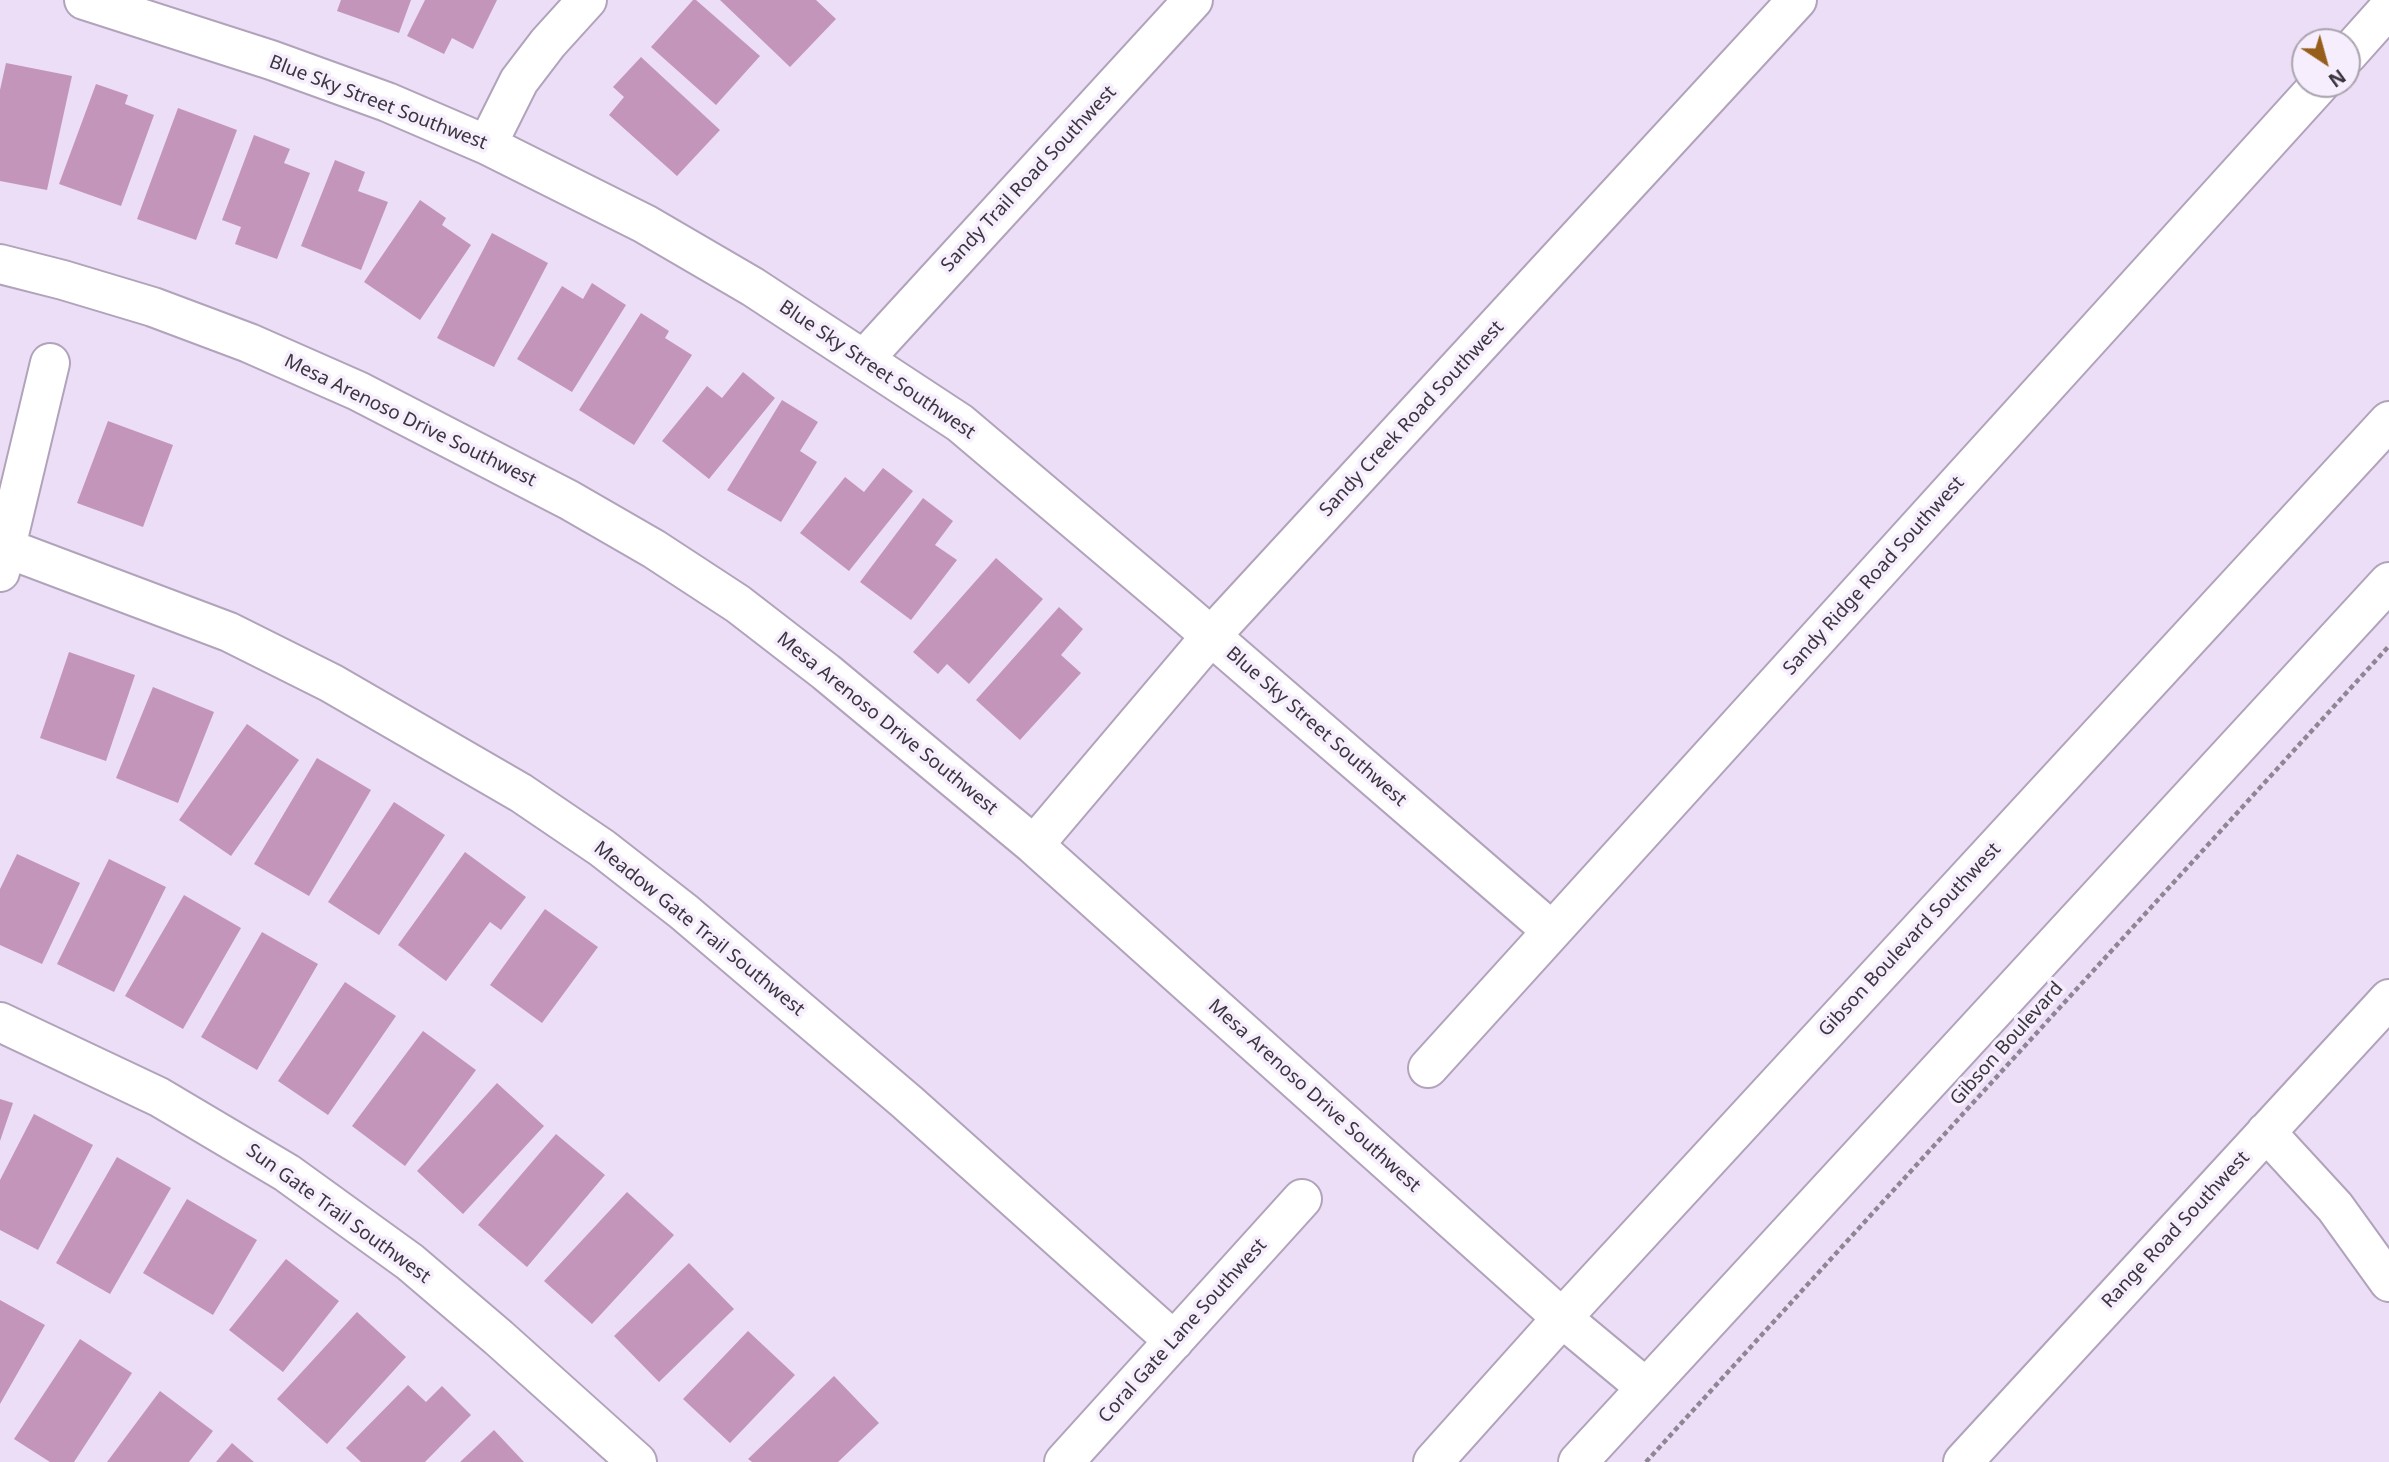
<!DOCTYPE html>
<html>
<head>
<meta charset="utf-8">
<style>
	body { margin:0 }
	#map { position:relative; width:2389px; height:1462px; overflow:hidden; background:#ebdef6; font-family:"Noto Sans",sans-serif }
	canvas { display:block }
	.north { position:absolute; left:2291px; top:28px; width:70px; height:70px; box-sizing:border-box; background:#f6eefc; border:2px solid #aba4b0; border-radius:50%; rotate:144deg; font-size:19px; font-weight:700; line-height:28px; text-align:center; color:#3a353e }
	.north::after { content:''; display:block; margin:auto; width:24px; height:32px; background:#975e1b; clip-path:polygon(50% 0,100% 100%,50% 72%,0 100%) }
</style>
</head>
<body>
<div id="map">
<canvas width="2389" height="1462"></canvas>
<div class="north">N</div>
</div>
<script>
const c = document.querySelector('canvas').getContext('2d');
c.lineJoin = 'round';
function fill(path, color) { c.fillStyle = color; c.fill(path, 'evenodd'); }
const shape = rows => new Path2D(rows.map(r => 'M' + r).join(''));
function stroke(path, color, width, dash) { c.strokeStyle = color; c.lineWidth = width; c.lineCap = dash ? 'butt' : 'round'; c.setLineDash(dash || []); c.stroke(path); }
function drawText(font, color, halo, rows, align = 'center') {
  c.font = font + ' "Noto Sans",sans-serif'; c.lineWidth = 7; c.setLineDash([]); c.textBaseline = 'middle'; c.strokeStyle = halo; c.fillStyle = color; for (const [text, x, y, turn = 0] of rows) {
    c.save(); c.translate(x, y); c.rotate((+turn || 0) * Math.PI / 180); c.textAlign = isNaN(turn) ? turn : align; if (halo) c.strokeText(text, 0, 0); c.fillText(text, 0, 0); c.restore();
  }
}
fill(shape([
	[341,0,411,0,399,33,337,11],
	[425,0,497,0,473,49,452,38,444,54,407,36],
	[693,0,696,0,760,56,716,105,651,47],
	[720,0,816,0,836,19,790,67],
	[641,57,720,130,677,176,609,115,624,97,613,87],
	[6,63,72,76,47,190,0,181,0,90],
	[96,84,128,95,125,104,154,115,121,206,59,184],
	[178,108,237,130,196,240,137,219],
	[254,135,290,149,284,163,310,173,277,259,235,244,241,227,222,220],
	[335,160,365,172,358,191,388,202,361,270,301,246],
	[420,200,446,218,442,225,471,245,420,320,364,282],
	[492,233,548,263,494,367,437,338],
	[592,283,626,305,572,392,517,359,562,286,583,299],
	[641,313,669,331,665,338,692,355,634,445,579,410],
	[743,372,775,398,709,479,662,441,707,386,722,398],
	[782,400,818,422,800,451,817,462,781,522,727,490],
	[108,421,173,445,143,527,77,503],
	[883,468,913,491,849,571,800,533,845,477,864,492],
	[923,498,953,521,935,545,957,560,911,620,860,582],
	[996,558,1043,599,969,684,947,664,938,674,913,652],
	[1059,607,1083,629,1061,655,1081,673,1020,740,976,700],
	[69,652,135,675,106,761,40,738],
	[153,687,214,712,178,803,116,778],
	[247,724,299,760,231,856,179,820],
	[317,758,371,790,309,896,254,864],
	[394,802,445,835,379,935,328,902],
	[465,852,526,897,501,930,490,922,446,981,398,945],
	[17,854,80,883,42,964,0,945,0,889],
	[109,859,166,887,114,992,57,964],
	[184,895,241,928,183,1029,125,996],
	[545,909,598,947,542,1023,490,985],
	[262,932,318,964,257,1070,201,1037],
	[345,982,396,1016,328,1115,278,1081],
	[423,1031,476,1070,405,1166,352,1126],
	[497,1083,544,1126,463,1214,417,1171],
	[0,1099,13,1103,0,1141],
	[34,1114,93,1145,38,1250,0,1230,0,1180],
	[556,1134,605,1175,527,1267,478,1225],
	[117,1157,171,1188,110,1294,56,1263],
	[627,1192,674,1235,592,1324,544,1281],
	[187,1199,257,1240,213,1315,143,1273],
	[286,1259,339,1301,283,1372,229,1330],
	[689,1263,734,1309,659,1382,614,1336],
	[0,1300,45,1325,0,1404],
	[357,1312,406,1357,327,1444,277,1399],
	[748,1331,795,1375,730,1443,683,1399],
	[80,1339,132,1373,74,1462,50,1462,14,1439],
	[834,1376,879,1423,838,1462,752,1462,748,1459],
	[408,1385,426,1402,442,1386,471,1415,425,1462,361,1462,346,1448],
	[160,1391,213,1431,189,1462,107,1462],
	[494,1430,524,1462,460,1462],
	[232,1443,254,1462,216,1462]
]), '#c495bb');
const minor = shape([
	[84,0,271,60,387,102,487,145,645,224,753,287,960,423,1175,605,1552,931],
	[2347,55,2389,8],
	[487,145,519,81,548,43,587,0],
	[0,264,63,280,153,307,249,343,358,391,569,500,654,549,738,604,826,672,1034,845,1562,1318,1645,1387],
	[865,358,1193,0],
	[6,548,229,632,331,683,521,793,602,848,684,912,907,1102,1174,1341],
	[0,572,50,363],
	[1034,845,1211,636,1797,0],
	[0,1022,159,1097,287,1173,410,1262,499,1338,637,1462],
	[1428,1068,2320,84],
	[2266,1132,2335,1207,2389,1282],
	[1064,1462,1302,1199],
	[1433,1462,1562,1318,2389,421],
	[1578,1462,2389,582],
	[1963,1462,2389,999]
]);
stroke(minor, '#b0a3ba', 42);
stroke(shape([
	[1646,1462,2389,646]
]), '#8e8595', 4.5, [5, 3.5]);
stroke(minor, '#fff', 38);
drawText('19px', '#3a353e', '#f6eefc', [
	["Blue Sky Street Southwest",378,103,21],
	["Sandy Trail Road Southwest",1029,179,-47],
	["Blue Sky Street Southwest",877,370,34],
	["Sandy Creek Road Southwest",1412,419,-47],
	["Mesa Arenoso Drive Southwest",410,421,26],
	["Sandy Ridge Road Southwest",1874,576,-48],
	["Mesa Arenoso Drive Southwest",887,724,39],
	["Blue Sky Street Southwest",1316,727,41],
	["Meadow Gate Trail Southwest",699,929,39],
	["Gibson Boulevard Southwest",1910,940,-47],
	["Gibson Boulevard",2007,1044,-48],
	["Mesa Arenoso Drive Southwest",1314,1096,42],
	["Sun Gate Trail Southwest",338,1214,36],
	["Range Road Southwest",2176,1230,-47],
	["Coral Gate Lane Southwest",1183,1331,-48]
]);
</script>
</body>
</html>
